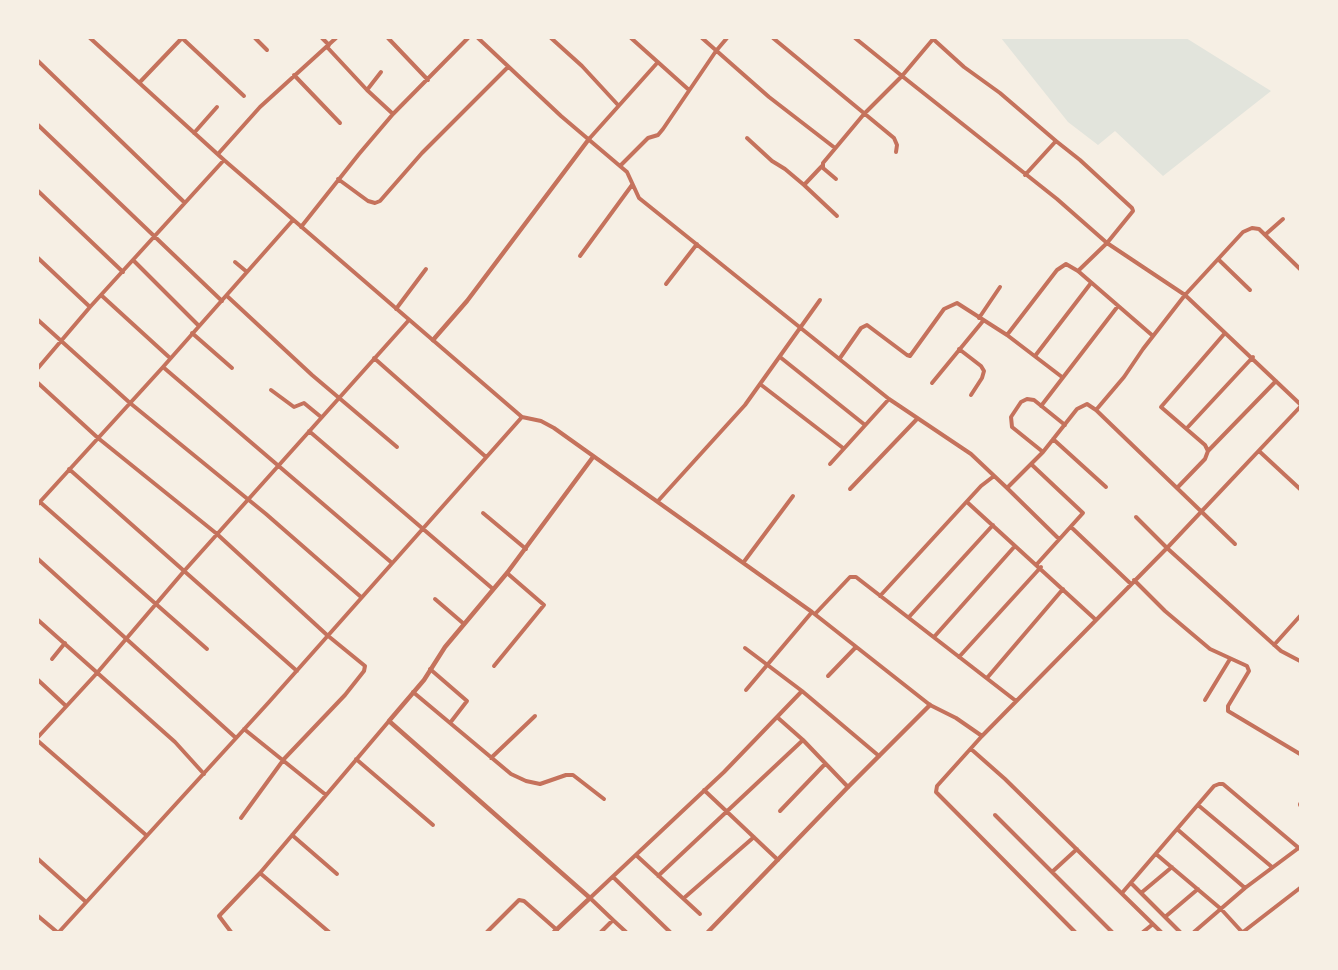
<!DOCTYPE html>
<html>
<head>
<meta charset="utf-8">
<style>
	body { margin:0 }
	#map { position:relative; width:1338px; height:970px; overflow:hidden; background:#f6efe4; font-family:"Source Serif 4",serif }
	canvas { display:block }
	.frame { position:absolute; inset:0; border:39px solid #f6efe4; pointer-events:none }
</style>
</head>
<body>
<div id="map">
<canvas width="1338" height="970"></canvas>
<div class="frame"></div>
</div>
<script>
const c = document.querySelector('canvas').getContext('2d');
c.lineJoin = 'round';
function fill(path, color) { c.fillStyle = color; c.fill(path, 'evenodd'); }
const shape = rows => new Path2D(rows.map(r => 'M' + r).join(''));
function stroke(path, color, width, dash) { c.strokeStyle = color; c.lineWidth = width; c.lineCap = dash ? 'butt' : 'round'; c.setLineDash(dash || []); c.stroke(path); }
fill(shape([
	[1001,38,1186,38,1271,91,1163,176,1115,131,1098,145,1068,122]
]), '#e2e4dc');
stroke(shape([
	[90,38,224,160,522,417,541,421,554,428,812,612,930,705,956,718,982,736,1167,548,1300,407],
	[182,38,244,96],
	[255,38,267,50],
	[322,38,329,45],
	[388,38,428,80],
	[478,38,561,116,627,172,639,198,889,399,971,454,1007,488,1043,452,1077,409,1087,404,1096,410,1235,544],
	[551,38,582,66,618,105],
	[631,38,689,90],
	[702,38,769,97,835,148],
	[773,38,894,138,897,145,896,152],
	[855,38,902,76,934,38],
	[932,38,964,67,1000,93,1056,141,1025,175],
	[327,47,367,90,393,114],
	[38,61,184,202],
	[294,75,340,123],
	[140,82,182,38],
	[367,90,381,72],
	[38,125,222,301],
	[194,133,217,107],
	[747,138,772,161,785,169,804,185,837,216],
	[589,139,658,62],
	[1056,141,1080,160,1132,208,1133,211,1107,243,1078,271],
	[218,154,260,107,336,38],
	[620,166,648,138,658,135,663,129,716,51,727,38],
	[338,179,368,201,375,203,380,201,422,153,508,67],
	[836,179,823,168,823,163,864,114,902,76,1057,199,1107,243,1185,295,1300,404],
	[804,185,822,166],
	[38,191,123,272],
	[301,227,359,154,393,114,468,38],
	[1266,234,1283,219],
	[580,256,632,185],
	[38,258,90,307],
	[1219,260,1250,290],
	[134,261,199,326],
	[235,262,247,272],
	[666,284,697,244],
	[101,295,170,358],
	[227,296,312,375,397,447],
	[396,309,426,269],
	[979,318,1000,287],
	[38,320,130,403,266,514,361,597],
	[192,333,232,368],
	[1007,335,1057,270,1066,264,1078,271,1153,336],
	[959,349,981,366,984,371,982,378,971,395],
	[1035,356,1091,283],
	[780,357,865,425],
	[374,358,486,457],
	[840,358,861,328,867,325,907,355,910,356,944,309,957,303,1007,335,1062,377],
	[163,367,392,563],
	[38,368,90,307,224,160],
	[38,383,98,438,217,534,327,635,365,666,364,671,345,695,284,759,241,818],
	[932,383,983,321],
	[760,384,843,448],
	[271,390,294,407,304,403,321,417],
	[1041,406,1118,306],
	[1096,410,1124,377,1143,349,1185,295,1243,232,1252,228,1259,229,1300,269],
	[1187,428,1253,357],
	[309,431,493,589],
	[1053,439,1106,487],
	[1208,451,1276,381],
	[1259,451,1300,489],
	[1043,452,1012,427,1011,417,1021,402,1027,399,1034,400,1065,425],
	[830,464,889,399],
	[1031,464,1083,513,1037,564],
	[69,469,297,671],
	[1007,488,1059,539],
	[1177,488,1205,459,1208,451,1205,445,1161,407,1225,333],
	[850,489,917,419],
	[658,501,745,405,820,300],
	[40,502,207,649],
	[967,502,1096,620],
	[38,504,163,367,293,220],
	[483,513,526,549],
	[1136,517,1167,548,1281,651,1300,661],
	[1071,527,1131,584],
	[38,559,236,738],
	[743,563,793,496],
	[1134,580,1165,611,1210,649,1247,666,1249,671,1228,706,1228,711,1300,754],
	[880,596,981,486,994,476],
	[435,599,464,624],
	[815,614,850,577,856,577,1016,701],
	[909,617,993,525],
	[38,620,175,742,204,774],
	[934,637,1015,546],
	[1274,645,1300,616],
	[745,648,802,691],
	[959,657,1041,567],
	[52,659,65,643],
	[494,666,544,605,507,573],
	[430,669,467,701,450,723],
	[828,676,856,647],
	[987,678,1063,589],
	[38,680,66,706],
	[746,690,812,612],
	[413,692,511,774,526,781,540,784,566,775,573,775,604,799],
	[1205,700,1230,659],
	[777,717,803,740,848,787],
	[244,729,326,795],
	[982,736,937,786,936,792,1075,932],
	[38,737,97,673,185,570,409,320],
	[38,741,146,835],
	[971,749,1005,779,1161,932],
	[491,758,535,716],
	[356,759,433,825],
	[704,790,778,860],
	[1300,804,1300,805],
	[1198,805,1272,867],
	[780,811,825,764],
	[995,815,1112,932],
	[1177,829,1245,888],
	[292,835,337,874],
	[1156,854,1221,909,1242,932],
	[636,855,700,914],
	[38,859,86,902],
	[1052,872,1077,849],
	[260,873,329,932],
	[658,876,803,740],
	[613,877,670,932],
	[1131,883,1180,932],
	[1122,893,1214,786,1219,784,1223,784,1300,849],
	[1141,893,1172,867],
	[684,898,754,837],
	[38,916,57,932],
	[1165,917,1198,889],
	[613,920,590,898,724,772,802,691,879,756],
	[59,932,269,702,522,417],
	[231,932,219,916,260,873,389,721],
	[487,932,519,900,524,901,557,930],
	[601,932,613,920,626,932],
	[1143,932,1153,924],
	[1194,932,1245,888,1300,847],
	[1243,932,1300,888]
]), '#c5725c', 4);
stroke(shape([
	[433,340,467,301,589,139],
	[554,932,590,898,389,721,424,680,445,647,507,573,593,457],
	[708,932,848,787,930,705]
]), '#c5725c', 4.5);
</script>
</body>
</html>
